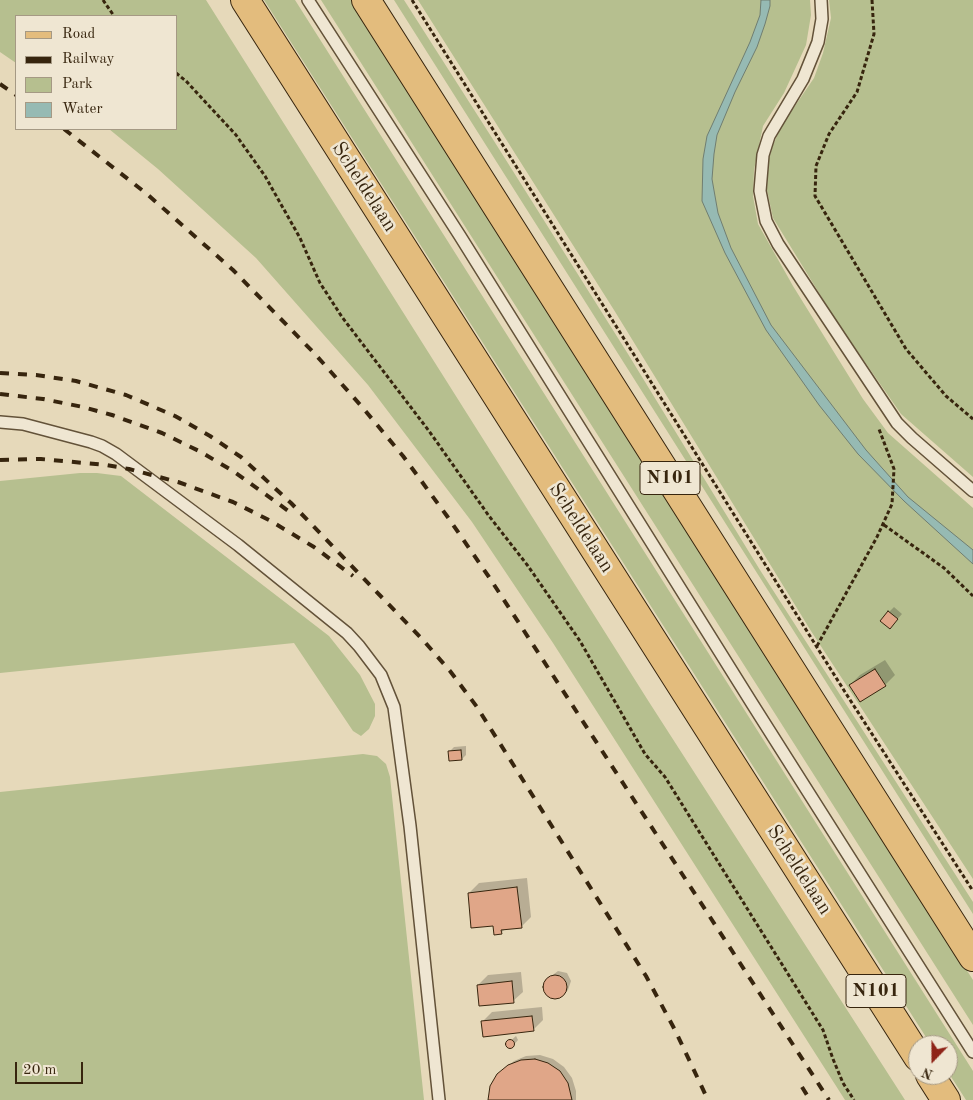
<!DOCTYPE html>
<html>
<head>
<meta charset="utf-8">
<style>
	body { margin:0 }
	#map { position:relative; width:973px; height:1100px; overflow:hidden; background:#e6d9ba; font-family:"Old Standard TT",serif }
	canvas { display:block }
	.legend { position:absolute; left:15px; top:15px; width:162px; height:115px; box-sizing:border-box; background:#efe6d2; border:1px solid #a59984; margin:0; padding:6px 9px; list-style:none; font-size:15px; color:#37250e }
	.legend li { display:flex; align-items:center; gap:10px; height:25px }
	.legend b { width:25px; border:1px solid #a59984 }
	.north { position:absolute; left:908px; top:1035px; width:50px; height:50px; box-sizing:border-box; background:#efe6d2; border:1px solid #a59984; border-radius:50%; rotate:202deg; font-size:14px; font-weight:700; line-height:20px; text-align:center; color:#37250e }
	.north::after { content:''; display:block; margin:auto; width:18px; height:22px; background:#8f2418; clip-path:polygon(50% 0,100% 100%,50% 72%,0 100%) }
	.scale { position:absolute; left:15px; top:1062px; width:68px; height:22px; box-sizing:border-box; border:2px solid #37250e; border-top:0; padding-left:6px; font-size:15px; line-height:18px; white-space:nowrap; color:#37250e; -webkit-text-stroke:4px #efe6d2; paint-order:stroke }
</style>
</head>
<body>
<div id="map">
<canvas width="973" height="1100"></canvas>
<ul class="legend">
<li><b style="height:6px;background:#e3bc7d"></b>Road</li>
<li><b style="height:6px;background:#37250e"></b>Railway</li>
<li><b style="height:14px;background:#b6bf8f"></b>Park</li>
<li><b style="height:14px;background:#96bab3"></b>Water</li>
</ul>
<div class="north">N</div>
<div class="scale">20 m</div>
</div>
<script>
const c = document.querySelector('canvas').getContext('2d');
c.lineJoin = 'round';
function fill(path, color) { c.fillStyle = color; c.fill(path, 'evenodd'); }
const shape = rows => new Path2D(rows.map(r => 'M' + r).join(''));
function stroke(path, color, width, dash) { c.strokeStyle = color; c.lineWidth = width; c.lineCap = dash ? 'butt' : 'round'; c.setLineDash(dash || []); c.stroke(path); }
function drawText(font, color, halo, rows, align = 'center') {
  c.font = font + ' "Old Standard TT",serif'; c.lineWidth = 5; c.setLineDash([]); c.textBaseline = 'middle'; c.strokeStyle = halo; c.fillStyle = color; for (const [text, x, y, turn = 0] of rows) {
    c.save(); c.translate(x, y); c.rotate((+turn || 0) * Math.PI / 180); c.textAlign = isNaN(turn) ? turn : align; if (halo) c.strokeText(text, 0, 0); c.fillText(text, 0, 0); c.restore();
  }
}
fill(shape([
	[0,0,206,0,649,702,905,1100,845,1100,553,643,472,522,368,385,256,258,158,169,109,129,176,129,176,16,16,16,16,63,0,52],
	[264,0,295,0,973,1071,973,1100,966,1100,948,1072,948,1045,931,1045],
	[321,0,352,0,973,980,973,1025],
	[394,0,404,0,494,141,628,354,760,570,973,902,973,914],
	[418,0,810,0,811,15,806,45,784,93,763,126,754,170,753,196,758,224,793,286,863,399,888,433,973,508,973,879,811,631,614,310],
	[829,0,973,0,973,477,901,414,835,319,773,218,767,190,768,162,773,145,782,125,814,78,823,53,831,18],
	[80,473,97,473,121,476,329,636,360,675,375,704,375,716,369,729,361,736,353,731,294,643,0,673,0,481],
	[363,754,377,756,386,764,390,777,424,1100,0,1100,0,792]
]), '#b6bf8f');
const water = shape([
	[761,0,770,0,770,6,765,24,757,47,735,92,717,135,714,154,712,179,718,213,731,248,771,325,866,450,908,497,973,550,973,564,904,501,858,454,819,405,766,330,725,253,702,201,703,159,707,136,750,42,760,15,761,0]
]);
fill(water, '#96bab3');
stroke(water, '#707e71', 1);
fill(shape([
	[894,607,902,614,894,623,881,620],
	[885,660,895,675,885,685,850,685,860,675],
	[466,746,466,755,462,759,449,752,454,747],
	[527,878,531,917,521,927,506,928,501,933,469,893,479,883],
	[558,971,567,973,571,981,568,990,563,995,555,998,547,995,544,988,546,980],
	[521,972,523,992,513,1001,478,985,488,975],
	[542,1007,543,1020,533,1030,482,1022,492,1012],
	[516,1036,518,1040,512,1047,509,1047,508,1043],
	[540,1055,553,1059,564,1067,572,1078,576,1091,576,1100,489,1100,504,1070,514,1061,526,1056]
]), '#0003');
const building = shape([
	[888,611,898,619,890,629,880,621,888,611],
	[875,669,886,686,860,702,849,685,875,669],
	[461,750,462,760,449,761,448,751,461,750],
	[517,887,522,928,501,930,502,934,494,935,493,926,471,928,468,893,517,887],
	'543 987a12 12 0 1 1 24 0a12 12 0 1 1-24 0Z',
	[512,981,514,1003,479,1006,477,985,512,981],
	[532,1016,534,1031,483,1037,481,1021,532,1016],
	'505.5 1044a4.5 4.5 0 1 1 9 0a4.5 4.5 0 1 1-9 0Z',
	[535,1059,548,1063,560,1071,568,1083,572,1100,488,1100,490,1086,497,1074,508,1065,521,1060,535,1059]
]);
fill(building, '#e0a688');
stroke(building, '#37250e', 1);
const service = shape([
	[308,0,460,236,753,705,973,1052],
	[821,0,822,19,818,42,803,79,769,136,763,155,760,191,766,221,778,244,897,423,912,438,973,491],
	[0,422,23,424,91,442,102,446,116,454,238,545,347,633,359,646,381,675,394,707,410,826,439,1100]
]);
const primary = shape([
	[245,0,918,1057],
	[366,0,973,957],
	[930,1075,946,1100]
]);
stroke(service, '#635239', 14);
stroke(primary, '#37250e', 30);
stroke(shape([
	[103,0,114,16],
	[412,0,845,692,973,891],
	[872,0,874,34,857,92,829,134,816,166,815,196,906,349,946,396,973,419],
	[176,73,186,81,236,135,265,176,300,238,320,283,342,317,429,431,489,516,528,566,580,641,645,754,665,777,823,1030,833,1059,843,1083,854,1100],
	[884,525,944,568,973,596],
	[817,646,877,537,892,504,894,469,879,429]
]), '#37250e', 3, [4, 2.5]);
stroke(service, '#efe6d2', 11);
stroke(primary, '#e3bc7d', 28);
stroke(shape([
	[0,84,16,95],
	[64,129,147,194,233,270,315,354,363,408,403,456,447,516,489,577,829,1100],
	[0,373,36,375,76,381,126,395,175,416,210,436,241,457,291,503,423,640,450,671,477,707,646,976,675,1030,708,1100],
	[0,394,43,399,83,407,112,415,162,433,199,451,233,471,294,515],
	[0,460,41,459,106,465,129,469,178,482,233,502,269,520,314,547,353,576],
	[802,1087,810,1100]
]), '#37250e', 4, [9, 9]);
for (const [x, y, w] of [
	[670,478,60],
	[876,991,60]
]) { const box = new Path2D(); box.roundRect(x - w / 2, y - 16.5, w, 33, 4); c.fillStyle = '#efe6d2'; c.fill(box); stroke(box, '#37250e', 1); }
drawText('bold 19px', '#37250e', null, [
	["N101",670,478],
	["N101",876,991]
]);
drawText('20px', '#37250e', '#efe6d2', [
	["Scheldelaan",364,187,57],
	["Scheldelaan",581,528,57],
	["Scheldelaan",799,870,57]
]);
</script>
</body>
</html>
